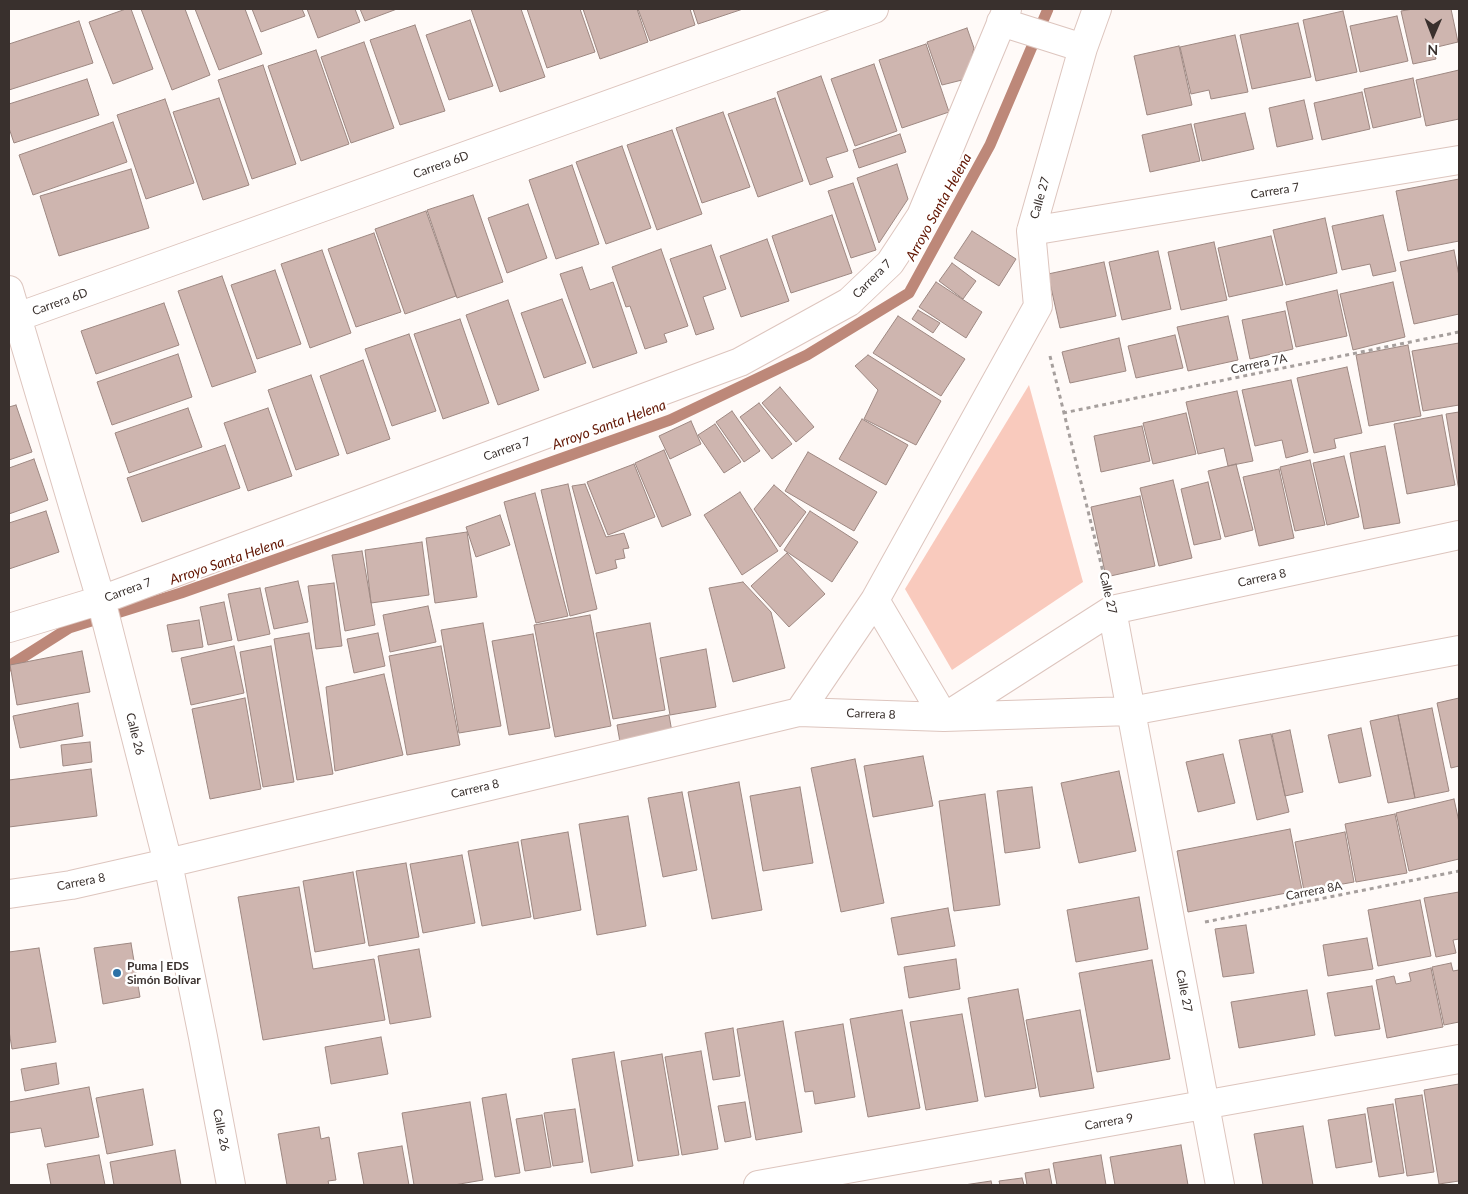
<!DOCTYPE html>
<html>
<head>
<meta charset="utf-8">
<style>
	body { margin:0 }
	#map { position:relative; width:1468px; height:1194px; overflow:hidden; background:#fffaf8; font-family:Lato,sans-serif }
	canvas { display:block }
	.frame { position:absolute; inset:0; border:10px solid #39302d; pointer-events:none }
	.north { position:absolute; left:1408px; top:10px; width:50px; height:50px; -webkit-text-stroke:4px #fff; paint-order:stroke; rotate:181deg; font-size:14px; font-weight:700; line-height:20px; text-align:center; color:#39302d }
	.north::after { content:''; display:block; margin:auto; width:18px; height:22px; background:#39302d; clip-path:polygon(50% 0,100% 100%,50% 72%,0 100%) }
</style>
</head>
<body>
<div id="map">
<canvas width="1468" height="1194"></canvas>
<div class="frame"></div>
<div class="north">N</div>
</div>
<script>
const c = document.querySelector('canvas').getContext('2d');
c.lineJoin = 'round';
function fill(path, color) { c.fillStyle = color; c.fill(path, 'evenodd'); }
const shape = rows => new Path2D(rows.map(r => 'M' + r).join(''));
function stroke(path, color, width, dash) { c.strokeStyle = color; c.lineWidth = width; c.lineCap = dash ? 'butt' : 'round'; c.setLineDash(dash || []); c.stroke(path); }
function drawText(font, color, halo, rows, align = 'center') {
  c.font = font + ' Lato,sans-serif'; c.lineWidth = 5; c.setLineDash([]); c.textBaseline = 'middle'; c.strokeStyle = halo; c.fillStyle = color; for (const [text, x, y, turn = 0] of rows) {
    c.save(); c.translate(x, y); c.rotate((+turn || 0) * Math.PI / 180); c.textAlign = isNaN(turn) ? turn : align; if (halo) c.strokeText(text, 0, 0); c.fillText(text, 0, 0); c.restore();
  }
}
fill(shape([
	[1029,385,1083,582,952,670,905,589]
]), '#f9cabd');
stroke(shape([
	[9,666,69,628,181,593,670,420,807,355,909,293,990,145,1048,9]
]), '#bd8879', 11);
const building = shape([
	[126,9,131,9,153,69,113,84,89,22,126,9],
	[141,9,185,9,210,75,172,90,141,9],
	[195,9,245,9,262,54,219,70,195,9],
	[252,9,302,9,305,16,261,32,252,9],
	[307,9,355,9,360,22,318,38,307,9],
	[360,9,397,9,365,21,360,9],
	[471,9,521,9,545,77,500,92,471,9],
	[527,9,580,9,595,52,547,68,527,9],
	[583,9,637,9,648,42,600,59,583,9],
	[638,9,690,9,695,25,650,41,638,9],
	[693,9,743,9,698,24,693,9],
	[1413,9,1451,9,1458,42,1433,48,1436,59,1413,64,1401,11,1413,9],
	[1343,11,1357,72,1316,81,1303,20,1343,11],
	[1397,16,1408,61,1360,72,1350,26,1397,16],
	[470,20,493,86,449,100,426,35,470,20],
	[79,21,93,63,9,90,9,44,79,21],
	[1298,23,1311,77,1252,89,1240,35,1298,23],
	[415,25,445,111,400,125,370,40,415,25],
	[967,28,974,48,966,79,942,85,927,42,967,28],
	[1235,35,1248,92,1211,99,1209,90,1191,94,1180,47,1235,35],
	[364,42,394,128,351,143,321,57,364,42],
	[926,44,949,112,902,128,879,60,926,44],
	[1179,46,1192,105,1147,115,1134,56,1179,46],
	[316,50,349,144,301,161,268,66,316,50],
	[874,64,897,131,855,146,831,79,874,64],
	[263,65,296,164,252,179,218,80,263,65],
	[1459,70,1459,119,1426,126,1416,80,1459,70],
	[821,76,848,151,826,158,833,177,810,185,777,92,821,76],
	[1413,78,1421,117,1373,128,1364,89,1413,78],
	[87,79,99,115,14,143,9,128,9,104,87,79],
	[1362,92,1370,129,1322,140,1314,103,1362,92],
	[219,98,249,185,203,200,173,112,219,98],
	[775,98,803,181,758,197,728,114,775,98],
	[165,99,194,183,146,199,117,115,165,99],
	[1304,100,1313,139,1277,147,1269,108,1304,100],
	[723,112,750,187,702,203,676,128,723,112],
	[1245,113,1254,149,1202,161,1194,124,1245,113],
	[113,122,127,162,33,195,19,155,113,122],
	[1191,124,1200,161,1150,172,1142,135,1191,124],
	[672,130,702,214,657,230,627,145,672,130],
	[900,134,906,152,859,168,853,150,900,134],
	[622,146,651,228,606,244,576,162,622,146],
	[897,164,908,199,879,243,857,178,897,164],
	[572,165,599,244,556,259,529,180,572,165],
	[131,169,149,228,59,256,40,196,131,169],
	[1459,179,1459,241,1408,251,1396,191,1459,179],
	[853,183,876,250,851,258,828,191,853,183],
	[473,195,503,282,457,298,427,210,473,195],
	[528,204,547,258,507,273,488,218,528,204],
	[426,211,456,296,405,314,375,229,426,211],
	[832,215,852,273,791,293,772,236,832,215],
	[1383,215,1396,271,1373,276,1370,264,1342,270,1332,226,1383,215],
	[1325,218,1337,273,1286,285,1273,230,1325,218],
	[972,231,1016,259,999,286,954,258,972,231],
	[374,233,401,312,356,327,328,249,374,233],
	[1271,236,1283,285,1229,297,1218,248,1271,236],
	[767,239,789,301,741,317,720,256,767,239],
	[1214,242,1227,300,1181,310,1168,252,1214,242],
	[711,245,726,289,703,297,714,329,696,335,670,259,711,245],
	[661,249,688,326,664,334,667,342,645,349,630,306,626,307,612,267,661,249],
	[322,250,351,333,310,348,281,264,322,250],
	[1454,250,1459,276,1459,314,1414,324,1400,262,1454,250],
	[1158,251,1171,309,1122,320,1109,262,1158,251],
	[1104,262,1116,316,1060,328,1048,274,1104,262],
	[952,263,976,281,963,299,939,281,952,263],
	[582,267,590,290,613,282,637,353,593,368,560,274,582,267],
	[275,270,301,344,257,359,231,285,275,270],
	[222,276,256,372,212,387,178,291,222,276],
	[936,282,982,312,966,338,919,307,936,282],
	[1393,282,1405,337,1353,350,1340,294,1393,282],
	[1337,290,1347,336,1296,347,1286,302,1337,290],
	[562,299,586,363,544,378,521,313,562,299],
	[508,300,539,390,498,405,466,315,508,300],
	[164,303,179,345,96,374,81,331,164,303],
	[918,310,940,323,933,333,912,319,918,310],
	[1285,311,1293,349,1250,359,1242,320,1285,311],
	[898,316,965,359,941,396,873,353,898,316],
	[1228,316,1238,360,1188,371,1177,327,1228,316],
	[460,319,489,403,443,419,414,334,460,319],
	[409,334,436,411,392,426,365,349,409,334],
	[1175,335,1183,368,1136,378,1128,346,1175,335],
	[1119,338,1126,371,1070,383,1062,352,1119,338],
	[1459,343,1459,405,1423,411,1412,351,1459,343],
	[1408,345,1421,416,1369,426,1356,355,1408,345],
	[178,354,192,397,112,425,97,382,178,354],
	[868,355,941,401,916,445,864,419,878,390,855,366,868,355],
	[363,360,390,439,347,454,320,376,363,360],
	[1347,367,1362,433,1334,439,1336,448,1314,453,1297,378,1347,367],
	[311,375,339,455,296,470,268,390,311,375],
	[1291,380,1308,452,1286,458,1282,440,1255,446,1242,390,1291,380],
	[780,387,814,427,796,442,762,403,780,387],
	[1237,391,1253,461,1228,466,1224,448,1198,454,1186,402,1237,391],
	[759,403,792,444,772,459,740,417,759,403],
	[16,405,32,452,9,460,9,407,16,405],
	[188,408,202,447,129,473,115,433,188,408],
	[268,408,292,476,248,491,224,423,268,408],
	[732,411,760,451,744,462,716,422,732,411],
	[1459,412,1459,491,1446,414,1459,412],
	[1186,413,1196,454,1153,464,1143,423,1186,413],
	[1442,415,1455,485,1407,494,1394,424,1442,415],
	[862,419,908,445,886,485,839,459,862,419],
	[691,421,701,444,670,459,659,436,691,421],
	[715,424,741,462,724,473,698,435,715,424],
	[1142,426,1150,461,1101,472,1094,436,1142,426],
	[225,445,240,488,142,522,127,478,225,445],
	[1385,446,1400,523,1364,529,1350,453,1385,446],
	[664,450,691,515,662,527,635,463,664,450],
	[808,452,877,492,854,531,785,491,808,452],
	[1344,456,1359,517,1327,525,1313,463,1344,456],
	[34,459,48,500,9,514,9,468,34,459],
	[1310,460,1325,525,1295,531,1280,467,1310,460],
	[634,464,655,517,608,535,587,482,634,464],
	[1236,464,1253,530,1225,537,1208,471,1236,464],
	[1279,469,1294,538,1259,546,1243,477,1279,469],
	[1173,480,1192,558,1159,566,1140,488,1173,480],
	[1208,482,1221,539,1194,545,1181,489,1208,482],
	[568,484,597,609,570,616,541,490,568,484],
	[585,484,606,537,624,533,629,548,623,549,625,558,615,560,617,568,596,574,572,486,585,484],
	[774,485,806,512,780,547,754,509,774,485],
	[740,492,778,551,742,575,704,515,740,492],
	[535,493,568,616,536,623,504,502,535,493],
	[1140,496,1155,566,1106,577,1091,507,1140,496],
	[46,511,59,552,9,569,9,523,46,511],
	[810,511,858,542,832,582,784,550,810,511],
	[500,515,510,545,476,557,466,527,500,515],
	[467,532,477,597,435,603,426,538,467,532],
	[422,542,429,595,371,603,365,550,422,542],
	[362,551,375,625,345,631,332,555,362,551],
	[787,553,825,594,789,627,751,586,787,553],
	[298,581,308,622,274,629,265,588,298,581],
	[743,582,771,612,785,668,733,682,709,588,743,582],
	[334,583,342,646,316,649,308,586,334,583],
	[260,588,270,634,238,641,228,594,260,588],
	[224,602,232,640,208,645,200,607,224,602],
	[428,606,436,642,390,652,383,615,428,606],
	[590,615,611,726,555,737,534,625,590,615],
	[199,620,203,647,172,652,167,625,199,620],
	[483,623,501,726,459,733,441,630,483,623],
	[650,623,665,710,613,719,596,633,650,623],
	[309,633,333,774,297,780,274,639,309,633],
	[378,633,385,666,354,673,347,639,378,633],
	[533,634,550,728,509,735,492,641,533,634],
	[234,646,244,693,191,705,181,658,234,646],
	[271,646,294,782,263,787,240,652,271,646],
	[441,646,460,745,407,755,389,656,441,646],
	[706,649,716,707,670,715,660,658,706,649],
	[82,651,90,692,17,705,10,665,82,651],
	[384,674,403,755,335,771,326,687,384,674],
	[245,698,261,789,210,799,192,709,245,698],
	[1459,698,1459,769,1459,766,1451,768,1437,703,1459,698],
	[78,703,83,736,20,748,13,716,78,703],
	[1432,708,1449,791,1415,798,1398,715,1432,708],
	[669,715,672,732,620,742,617,725,669,715],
	[1398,715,1415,798,1388,803,1370,721,1398,715],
	[1361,728,1371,776,1339,783,1328,735,1361,728],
	[1290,730,1303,792,1285,796,1272,734,1290,730],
	[1271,734,1289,812,1257,820,1239,740,1271,734],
	[90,742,92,762,63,766,61,745,90,742],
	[1223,754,1235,803,1198,812,1186,762,1223,754],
	[923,756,933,806,873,817,864,766,923,756],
	[855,759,884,903,841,912,811,768,855,759],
	[91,769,97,816,9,827,9,780,91,769],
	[1119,771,1136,851,1079,863,1061,783,1119,771],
	[739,782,762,910,712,919,688,792,739,782],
	[800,787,813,863,763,871,750,796,800,787],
	[1032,787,1040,848,1005,853,997,791,1032,787],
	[682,792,697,870,663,877,648,798,682,792],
	[985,794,1000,905,954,911,939,801,985,794],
	[1454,799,1459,822,1459,859,1409,871,1396,813,1454,799],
	[1395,814,1407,873,1356,882,1345,824,1395,814],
	[628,816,646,926,597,935,579,824,628,816],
	[1290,829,1302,890,1188,912,1177,851,1290,829],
	[568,832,581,910,534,919,521,840,568,832],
	[1345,832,1354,882,1304,891,1295,842,1345,832],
	[518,842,531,917,482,926,468,851,518,842],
	[462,855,475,923,423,933,410,864,462,855],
	[406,863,419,937,369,946,356,871,406,863],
	[353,872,365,943,315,952,303,881,353,872],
	[299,887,313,969,374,959,385,1020,263,1040,238,897,299,887],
	[1459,892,1459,939,1453,940,1456,953,1436,957,1424,898,1459,892],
	[1139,897,1148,949,1076,962,1067,910,1139,897],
	[1420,900,1431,956,1378,966,1368,910,1420,900],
	[948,908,955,946,898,955,891,918,948,908],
	[1246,925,1254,973,1223,977,1215,929,1246,925],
	[1367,938,1373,969,1328,976,1323,945,1367,938],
	[131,943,140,997,103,1004,94,948,131,943],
	[39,948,56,1042,12,1049,9,1031,9,952,39,948],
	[419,949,431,1017,390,1024,378,956,419,949],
	[956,959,960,989,909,998,904,967,956,959],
	[1152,960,1170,1059,1097,1072,1079,973,1152,960],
	[1451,963,1453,971,1459,970,1459,1022,1444,1025,1432,967,1451,963],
	[1431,968,1443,1027,1387,1038,1376,980,1394,976,1396,984,1411,981,1409,973,1431,968],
	[1372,986,1380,1029,1335,1036,1327,993,1372,986],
	[1018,989,1036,1088,985,1097,968,998,1018,989],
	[1307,990,1315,1035,1239,1048,1231,1002,1307,990],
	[902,1010,920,1108,868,1117,850,1019,902,1010],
	[1080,1010,1094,1088,1040,1097,1026,1020,1080,1010],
	[962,1014,978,1101,926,1110,910,1022,962,1014],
	[783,1021,802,1132,756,1140,737,1029,783,1021],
	[843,1024,855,1097,815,1104,813,1091,805,1092,795,1032,843,1024],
	[733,1028,740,1076,713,1080,705,1033,733,1028],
	[381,1037,388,1074,331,1084,325,1047,381,1037],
	[701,1051,718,1149,682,1155,665,1057,701,1051],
	[614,1052,633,1166,591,1173,572,1059,614,1052],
	[662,1054,679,1155,638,1161,621,1061,662,1054],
	[56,1063,59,1084,25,1091,21,1069,56,1063],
	[1459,1084,1459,1181,1439,1184,1424,1090,1459,1084],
	[89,1087,99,1137,45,1147,41,1128,9,1133,9,1102,89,1087],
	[143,1089,153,1145,107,1154,96,1098,143,1089],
	[506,1094,520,1173,495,1177,482,1098,506,1094],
	[1422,1095,1434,1172,1407,1176,1395,1099,1422,1095],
	[470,1102,483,1180,454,1185,414,1185,402,1113,470,1102],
	[745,1102,751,1137,725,1142,718,1106,745,1102],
	[1393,1104,1404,1173,1379,1177,1367,1108,1393,1104],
	[575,1109,583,1162,553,1166,544,1113,575,1109],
	[1365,1114,1372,1162,1336,1168,1328,1120,1365,1114],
	[542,1115,551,1167,525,1171,516,1119,542,1115],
	[1303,1126,1313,1185,1263,1185,1254,1134,1303,1126],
	[319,1127,321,1139,329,1137,336,1180,328,1181,329,1185,287,1185,278,1134,319,1127],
	[1181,1145,1188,1185,1115,1185,1110,1157,1181,1145],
	[402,1146,409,1185,364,1185,358,1153,402,1146],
	[175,1150,181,1185,114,1185,110,1162,175,1150],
	[99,1155,105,1185,51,1185,47,1164,99,1155],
	[1101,1155,1106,1185,1057,1185,1053,1163,1101,1155],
	[1049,1169,1052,1185,1027,1185,1025,1173,1049,1169],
	[1022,1178,1024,1185,1000,1185,999,1181,1022,1178],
	[991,1181,992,1185,964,1185,991,1181]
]);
fill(building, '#ceb5af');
stroke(building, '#9e8882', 1);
const street = shape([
	[1001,22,1083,48],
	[1031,231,1459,160],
	[9,290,101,600,168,863,203,1037,231,1185],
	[9,320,874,9],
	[875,600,944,717],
	[1112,610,1220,1185],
	[9,628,101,600,740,362,849,302,890,263,921,216,1007,9],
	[799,712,875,600,1038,306,1031,231,1083,48,1097,9],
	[945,717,1112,610,1459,535],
	[9,894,71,885,168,863,799,712,944,717,1131,711,1459,650],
	[758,1185,1459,1059]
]);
stroke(street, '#ddc5be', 30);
stroke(shape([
	[1050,356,1104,576],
	[1063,413,1459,332],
	[1205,922,1459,871]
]), '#a69f9d', 3, [4, 4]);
stroke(street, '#fff', 28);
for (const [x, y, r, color] of [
	[117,973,5,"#2c71a6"]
]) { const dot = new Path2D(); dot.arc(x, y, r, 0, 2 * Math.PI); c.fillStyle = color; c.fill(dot); stroke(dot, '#fff', 2); }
drawText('12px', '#39302d', '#fff', [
	["Carrera 6D",441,165,-20],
	["Carrera 7",1275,191,-9],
	["Calle 27",1040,198,-74],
	["Carrera 7",872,279,-45],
	["Carrera 6D",60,302,-20],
	["Carrera 7A",1259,364,-12],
	["Carrera 7",507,449,-20],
	["Carrera 8",1262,578,-12],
	["Carrera 7",128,590,-20],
	["Calle 27",1108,593,77],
	["Carrera 8",871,714,2],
	["Calle 26",135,734,76],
	["Carrera 8",475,789,-13],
	["Carrera 8",81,882,-11],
	["Carrera 8A",1314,891,-11],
	["Calle 27",1184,991,79],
	["Carrera 9",1109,1122,-10],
	["Calle 26",221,1130,79]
]);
drawText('bold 12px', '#39302d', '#fff', [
	["Puma | EDS",127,966],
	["Simón Bolívar",127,980]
], 'left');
drawText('italic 14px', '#611400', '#fff', [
	["Arroyo Santa Helena",939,207,-61],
	["Arroyo Santa Helena",609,425,-20],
	["Arroyo Santa Helena",227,561,-19]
]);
</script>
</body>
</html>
